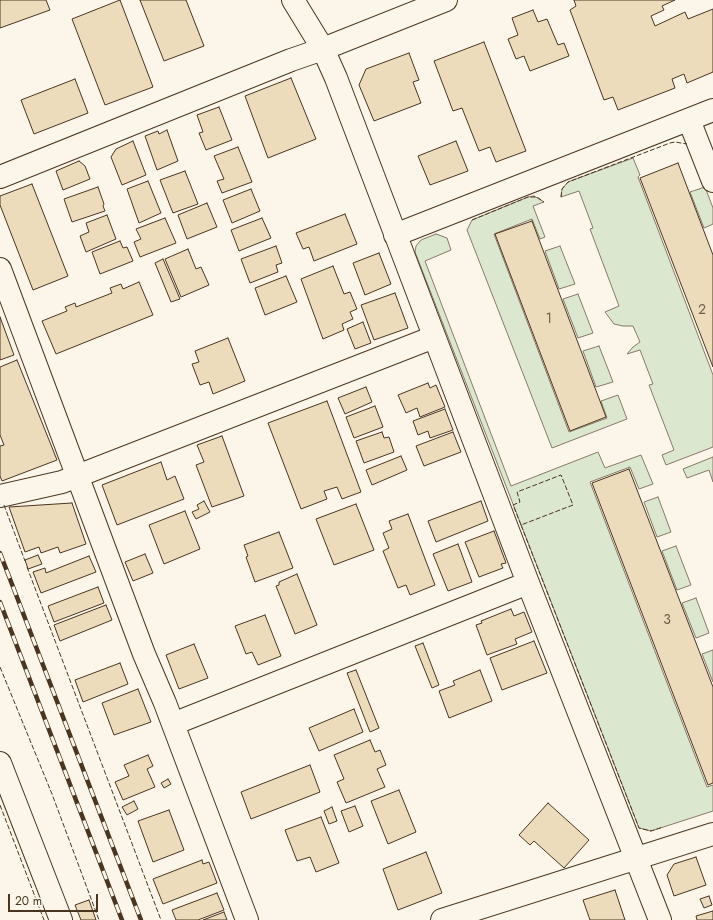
<!DOCTYPE html>
<html>
<head>
<meta charset="utf-8">
<style>
	body { margin:0 }
	#map { position:relative; width:713px; height:920px; overflow:hidden; background:#fbf6e9; font-family:Jost,sans-serif }
	canvas { display:block }
	.scale { position:absolute; left:8px; top:894px; width:90px; height:18px; box-sizing:border-box; border:2px solid #4a3520; border-top:0; padding-left:5px; font-size:12px; line-height:14px; white-space:nowrap; color:#4a3520; -webkit-text-stroke:3px #fbf6e9; paint-order:stroke }
</style>
</head>
<body>
<div id="map">
<canvas width="713" height="920"></canvas>
<div class="scale">20 m</div>
</div>
<script>
const c = document.querySelector('canvas').getContext('2d');
c.lineJoin = 'round';
function fill(path, color) { c.fillStyle = color; c.fill(path, 'evenodd'); }
const shape = rows => new Path2D(rows.map(r => 'M' + r).join(''));
function stroke(path, color, width, dash) { c.strokeStyle = color; c.lineWidth = width; c.lineCap = dash ? 'butt' : 'round'; c.setLineDash(dash || []); c.stroke(path); }
function drawText(font, color, halo, rows, align = 'center') {
  c.font = font + ' Jost,sans-serif'; c.lineWidth = 3; c.setLineDash([]); c.textBaseline = 'middle'; c.strokeStyle = halo; c.fillStyle = color; for (const [text, x, y, turn = 0] of rows) {
    c.save(); c.translate(x, y); c.rotate((+turn || 0) * Math.PI / 180); c.textAlign = isNaN(turn) ? turn : align; if (halo) c.strokeText(text, 0, 0); c.fillText(text, 0, 0); c.restore();
  }
}
const green = shape([
	[633,158,640,175,638,177,713,375,713,447,666,465,662,455,674,450,649,385,653,384,640,350,627,354,633,347,640,342,633,326,623,326,614,324,605,312,619,306,590,229,593,228,579,191,561,197,562,189,568,182,633,158],
	[705,187,713,208,713,224,704,228,690,192,705,187],
	[534,196,544,202,533,206,545,237,540,239,532,219,494,234,569,432,607,418,601,401,618,395,627,419,552,448,467,230,472,220,528,197,534,196],
	[436,234,447,238,451,250,425,261,511,486,598,452,605,468,641,455,653,484,639,489,630,467,590,482,707,787,713,785,713,811,651,831,639,828,415,252,416,246,421,240,436,234],
	[560,246,575,284,559,289,545,251,560,246],
	[578,294,593,333,578,338,563,299,578,294],
	[599,346,613,382,596,387,583,351,599,346],
	[713,457,713,482,709,470,687,478,683,469,713,457],
	[658,497,671,532,657,537,644,502,658,497],
	[676,546,691,585,677,590,662,551,676,546],
	[696,598,709,633,696,638,682,603,696,598],
	[713,650,713,682,702,654,713,650]
]);
fill(green, '#dce7d0');
stroke(green, '#887966', 1);
const building = shape([
	[0,0,46,0,50,10,0,28,0,0],
	[120,0,153,87,105,105,72,19,120,0],
	[140,0,186,0,204,46,164,61,140,0],
	[574,0,675,0,662,6,664,10,651,16,655,26,685,12,688,19,713,9,713,72,687,83,684,74,672,79,675,88,618,110,613,97,604,100,570,10,576,6,574,0],
	[533,10,538,22,547,19,558,45,564,43,569,56,530,71,524,56,516,59,508,39,518,35,512,18,533,10],
	[484,42,526,151,496,162,490,147,479,151,462,108,453,111,434,61,484,42],
	[409,53,419,80,413,82,421,103,374,121,359,85,366,69,409,53],
	[291,78,316,139,268,158,245,96,291,78],
	[75,79,88,113,34,134,21,100,75,79],
	[219,107,232,140,206,150,199,133,203,132,197,115,219,107],
	[167,130,178,161,157,170,145,136,158,131,159,134,167,130],
	[133,141,146,175,122,185,111,157,116,149,133,141],
	[456,141,468,171,430,185,418,156,456,141],
	[238,147,252,182,222,193,217,181,224,179,214,156,238,147],
	[79,161,85,166,90,179,63,190,56,171,79,161],
	[678,163,713,255,713,367,640,178,678,163],
	[185,171,198,204,173,213,160,180,185,171],
	[148,181,161,213,139,223,127,189,148,181],
	[32,184,68,276,33,290,0,205,0,196,32,184],
	[98,187,104,204,103,206,105,211,72,222,64,199,98,187],
	[251,189,260,211,232,223,223,200,251,189],
	[207,203,217,227,187,239,178,215,207,203],
	[345,214,357,244,314,261,309,247,303,249,296,233,345,214],
	[107,215,116,239,86,252,80,236,89,232,86,223,107,215],
	[165,218,176,243,140,257,134,242,141,239,136,229,165,218],
	[262,218,271,238,239,251,231,230,262,218],
	[532,221,606,417,570,431,495,234,532,221],
	[120,241,123,248,127,247,133,261,100,274,92,252,120,241],
	[276,246,282,263,276,265,278,272,250,283,241,259,276,246],
	[188,249,196,269,201,267,209,285,181,297,165,259,188,249],
	[379,253,391,284,365,295,353,263,379,253],
	[163,259,180,299,171,302,155,263,163,259],
	[333,266,344,294,350,292,357,309,350,312,353,319,342,324,344,330,323,339,301,279,333,266],
	[286,276,297,302,265,315,255,288,286,276],
	[139,282,153,315,56,354,42,321,67,311,65,307,75,303,76,307,112,293,110,288,121,284,123,289,139,282],
	[395,293,408,328,374,340,361,305,395,293],
	[0,317,14,355,0,360,0,317],
	[363,322,371,343,355,349,347,329,363,322],
	[228,338,245,381,213,394,209,382,200,385,192,364,199,362,195,351,228,338],
	[17,360,57,460,2,481,0,476,0,446,4,445,0,435,0,367,17,360],
	[428,383,430,388,436,385,445,407,420,417,417,408,406,413,398,395,428,383],
	[366,387,372,402,345,414,338,398,366,387],
	[327,401,361,492,342,499,337,487,324,491,327,499,301,509,268,423,327,401],
	[375,406,383,427,354,438,346,417,375,406],
	[445,409,453,430,430,438,428,431,418,435,413,421,445,409],
	[382,432,384,438,389,437,394,452,364,463,356,441,382,432],
	[453,432,461,452,424,466,416,446,453,432],
	[222,436,244,496,212,507,196,465,204,462,197,445,222,436],
	[401,456,407,470,372,485,366,470,401,456],
	[161,462,167,480,175,476,184,499,117,525,102,485,161,462],
	[629,469,713,687,713,783,708,785,592,483,629,469],
	[204,501,210,512,196,519,192,512,199,509,197,505,204,501],
	[481,501,488,521,436,542,428,521,481,501],
	[72,503,86,544,60,553,58,547,41,553,39,547,25,552,9,507,72,503],
	[356,504,374,550,334,565,316,519,356,504],
	[185,511,200,549,164,564,149,525,185,511],
	[408,514,435,585,410,595,406,585,398,588,383,551,389,548,383,533,392,529,389,521,408,514],
	[494,531,506,563,501,564,503,568,479,577,465,542,494,531],
	[279,532,293,568,255,582,246,557,248,556,244,545,279,532],
	[458,544,472,582,448,591,433,554,458,544],
	[145,554,153,573,133,581,125,562,145,554],
	[38,555,42,564,28,569,25,560,38,555],
	[89,556,96,572,41,593,33,572,45,568,46,573,89,556],
	[297,574,317,625,295,634,276,586,279,585,279,582,297,574],
	[98,587,104,603,54,622,48,606,98,587],
	[106,605,112,620,60,641,54,625,106,605],
	[511,609,514,616,524,612,532,632,515,639,517,644,487,655,476,625,482,623,481,621,511,609],
	[265,615,281,656,258,665,252,652,246,654,235,626,265,615],
	[534,641,547,673,502,690,490,658,534,641],
	[423,643,439,685,432,688,415,646,423,643],
	[194,644,208,678,179,689,166,655,194,644],
	[120,663,128,684,83,702,75,680,120,663],
	[356,670,379,728,370,732,347,673,356,670],
	[480,670,492,701,449,718,439,691,455,685,453,681,480,670],
	[138,689,151,722,114,735,102,703,138,689],
	[354,709,363,732,319,751,309,728,354,709],
	[370,740,375,752,380,750,386,765,377,769,385,787,346,803,337,782,344,779,334,755,370,740],
	[148,755,153,766,147,769,155,787,123,800,115,782,129,776,124,765,148,755],
	[310,765,320,792,251,819,241,792,310,765],
	[168,779,171,784,164,788,161,783,168,779],
	[399,790,416,832,388,844,371,801,399,790],
	[134,801,138,809,127,815,122,807,134,801],
	[548,803,589,840,564,868,534,841,530,845,519,835,548,803],
	[355,806,363,826,349,832,341,811,355,806],
	[332,807,337,821,329,824,324,811,332,807],
	[169,810,184,850,153,862,138,821,169,810],
	[321,817,339,863,316,872,310,857,297,861,285,830,321,817],
	[426,852,442,893,398,910,383,869,426,852],
	[696,857,706,885,674,896,667,875,674,864,696,857],
	[202,860,203,864,209,862,217,883,163,904,153,879,202,860],
	[615,890,625,920,590,920,583,900,615,890],
	[217,893,224,910,198,920,176,920,172,910,217,893],
	[709,896,712,905,704,908,700,899,709,896],
	[89,900,96,920,81,920,75,905,89,900],
	[713,911,713,920,697,920,696,916,713,911],
	[224,912,227,920,203,920,224,912]
]);
fill(building, '#ecdcbc');
stroke(building, '#4a3520', 1);
const minor = shape([
	[293,0,323,49,336,78,528,583,660,920],
	[689,120,713,181],
	[0,177,291,60,323,49,446,0],
	[395,235,713,110],
	[0,269,144,654,165,703,247,920],
	[0,496,62,482,434,337],
	[173,724,528,583],
	[0,763,61,920],
	[442,920,713,834]
]);
stroke(minor, '#4a3520', 24);
stroke(minor, '#fbf6e9', 22);
const rail = shape([
	[0,553,141,920],
	[0,602,122,920]
]);
stroke(rail, '#4a3520', 4.5);
stroke(rail, '#fbf6e9', 3, [9]);
stroke(shape([
	[561,197,562,189,568,182,670,143,675,142,687,144],
	[472,220,528,197,537,197,544,202],
	[4,505,25,561],
	[521,525,513,505,520,502,517,492,561,475,573,505,521,525,639,828,651,831,663,827],
	[27,567,161,920],
	[0,667,52,794,99,920],
	[0,805,44,920]
]), '#4a3520', 1, [5, 2]);
drawText('14px', '#725f47', null, [
	["2",702,311],
	["1",549,320],
	["3",667,621]
]);
</script>
</body>
</html>
